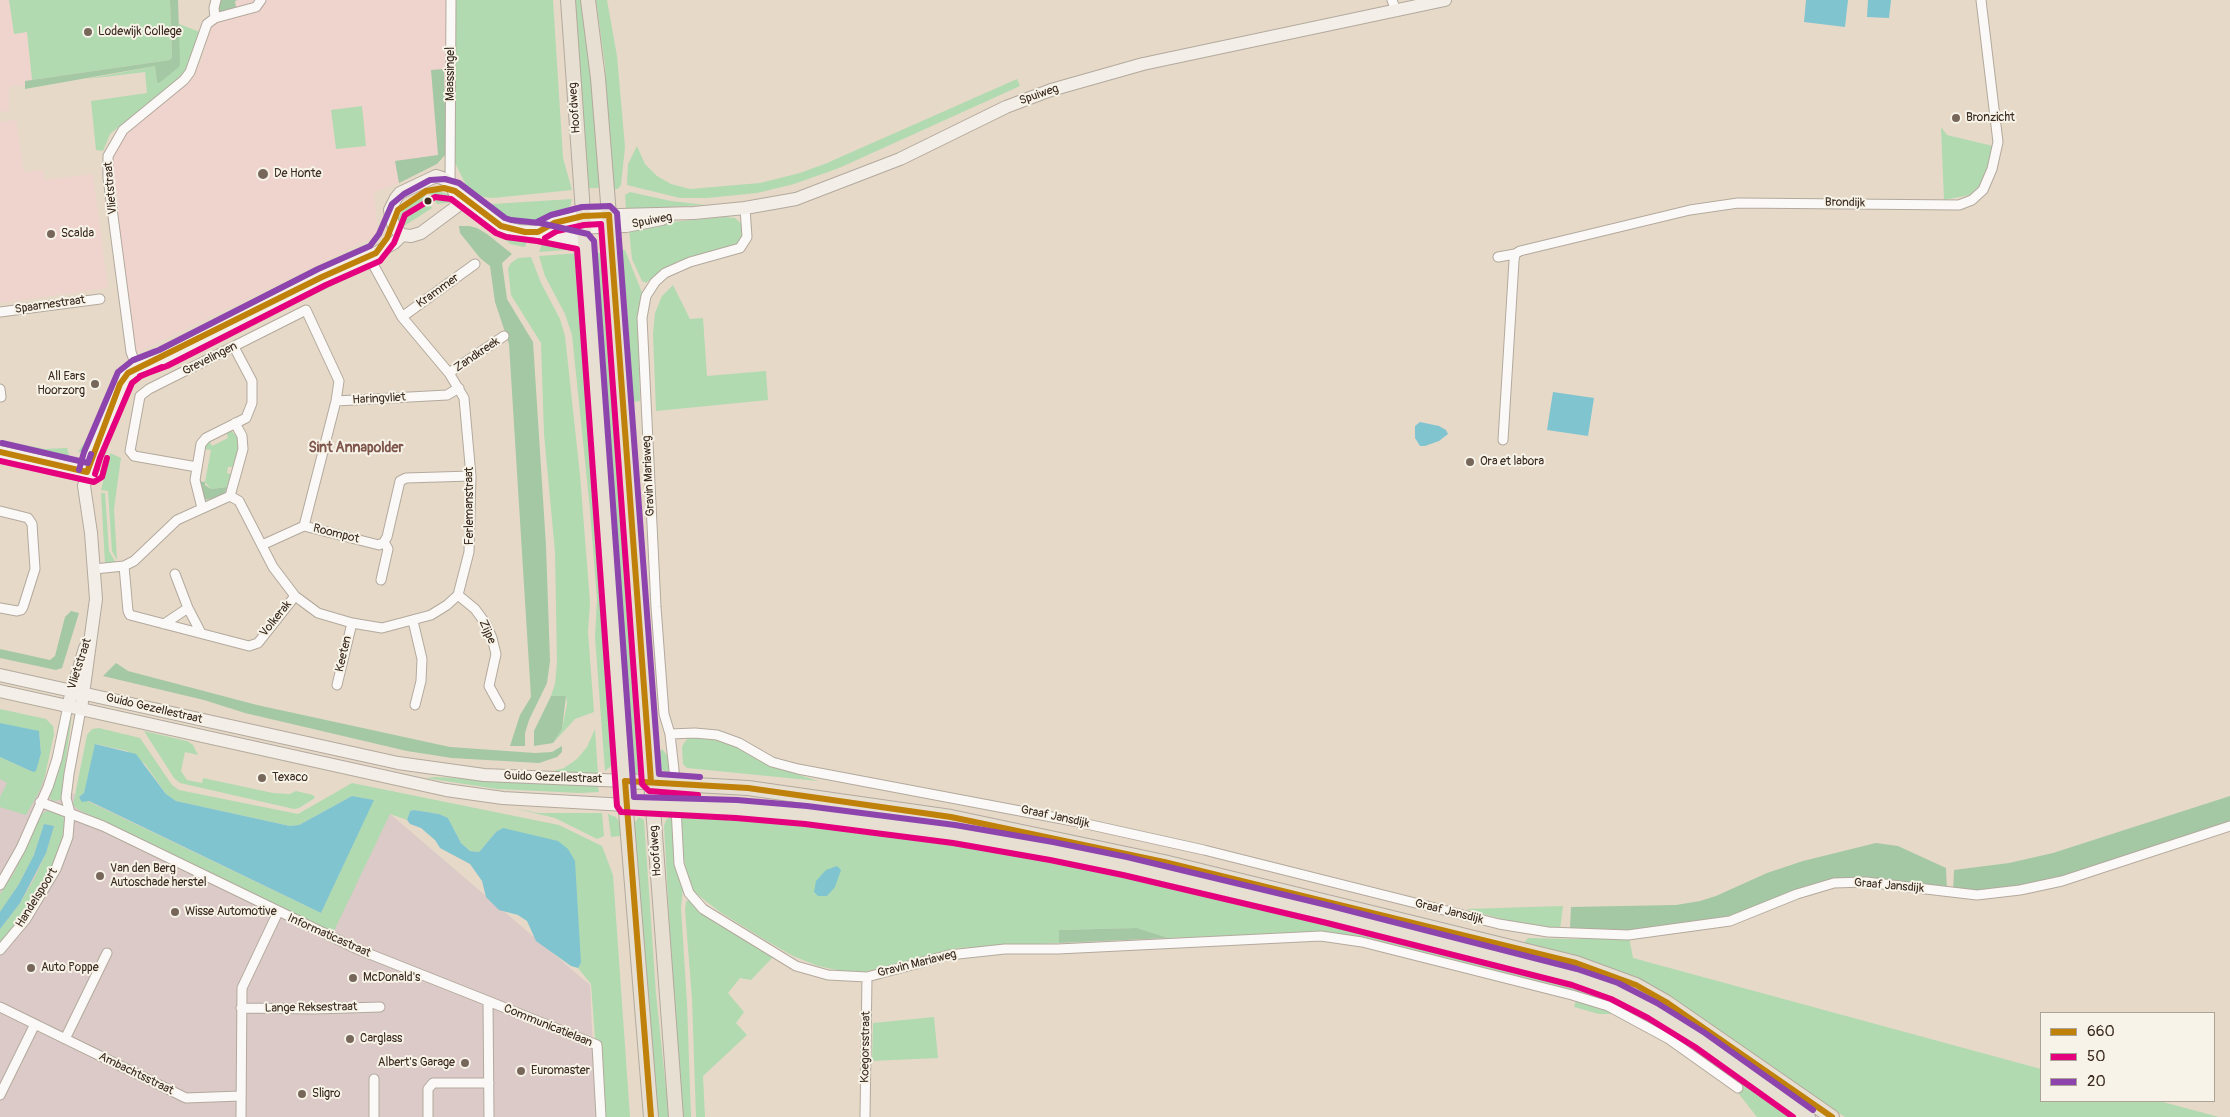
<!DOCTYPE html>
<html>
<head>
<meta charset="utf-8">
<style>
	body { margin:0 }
	#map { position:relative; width:2230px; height:1117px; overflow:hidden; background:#e6d9c8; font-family:Pangolin,sans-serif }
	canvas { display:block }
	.legend { position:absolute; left:2040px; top:1012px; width:175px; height:90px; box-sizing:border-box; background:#f7f3e8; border:1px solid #aca397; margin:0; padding:6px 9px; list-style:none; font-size:15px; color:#3b2a1e }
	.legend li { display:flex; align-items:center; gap:10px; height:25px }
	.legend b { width:25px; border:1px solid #aca397 }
</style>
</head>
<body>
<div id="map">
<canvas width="2230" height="1117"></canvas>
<ul class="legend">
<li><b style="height:6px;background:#bf8109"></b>660</li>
<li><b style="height:6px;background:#e5007d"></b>50</li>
<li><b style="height:6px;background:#8e44ad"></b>20</li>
</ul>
</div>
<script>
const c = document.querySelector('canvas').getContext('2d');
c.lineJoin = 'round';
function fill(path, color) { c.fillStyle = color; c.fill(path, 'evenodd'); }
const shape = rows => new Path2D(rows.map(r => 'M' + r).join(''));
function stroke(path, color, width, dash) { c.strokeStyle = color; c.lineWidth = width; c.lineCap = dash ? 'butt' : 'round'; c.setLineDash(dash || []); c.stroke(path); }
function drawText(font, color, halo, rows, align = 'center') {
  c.font = font + ' Pangolin,sans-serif'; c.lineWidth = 4; c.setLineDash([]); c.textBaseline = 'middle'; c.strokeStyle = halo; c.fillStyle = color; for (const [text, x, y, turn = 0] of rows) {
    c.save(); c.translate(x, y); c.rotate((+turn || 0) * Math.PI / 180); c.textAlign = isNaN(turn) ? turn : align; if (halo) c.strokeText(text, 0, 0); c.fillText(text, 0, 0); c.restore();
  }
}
fill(shape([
	[0,0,175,0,177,64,9,87,9,111,0,112],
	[219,0,492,0,446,154,437,164,399,183,374,192,378,235,135,354,106,155,117,132,201,62],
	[16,120,24,172,43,170,45,180,93,174,108,288,0,303,0,122]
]), '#efd4cd');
fill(shape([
	[0,758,321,914,375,801,590,985,596,1117,0,1117]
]), '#dbcac7');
fill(shape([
	[9,0,170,0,172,57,170,60,32,80,27,32,14,34],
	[454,0,553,0,563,158,572,190,493,198,483,197,473,192,465,183,454,161],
	[574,0,582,0,589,44,601,187,596,188,589,188],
	[596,0,607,0,617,56,625,147,621,185,618,189,612,189,605,65],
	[179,24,200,32,187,68,176,81,110,134,103,151,96,150,91,101,147,93,145,72,87,79,155,66,157,82,179,67],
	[1017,79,1020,86,839,168,794,184,757,193,707,198,680,198,627,185,628,164,637,146,645,164,657,176,671,184,690,189,760,183,800,173,827,163],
	[362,106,366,146,336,149,331,110],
	[1941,127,1947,135,1993,146,1988,170,1980,185,1970,195,1944,200],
	[437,191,452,195,453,202,437,204,430,193],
	[630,192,671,201,706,205,629,209,626,208,625,195],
	[425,195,432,208,401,228,397,222,401,212,408,206],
	[476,199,492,204,572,199,569,210,564,215,516,228,510,227],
	[725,217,735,218,743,225,743,238,740,242,721,250,677,262,661,271,646,283,642,281,632,259,629,230,650,224],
	[499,233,528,237,525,247,510,244],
	[544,238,578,246,580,249,539,252],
	[620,249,625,250,643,295,638,325,640,401,632,402,627,307],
	[581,253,587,342,586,375,614,759,611,766,605,771,595,637,597,600,590,510,572,335,565,314,545,276,539,256],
	[595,253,601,253,644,759,642,770,636,774,633,773,631,766,609,495,593,261],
	[531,257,541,283,560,319,565,336,580,475,590,602,588,632,594,712,575,719,553,743,562,729,567,704,566,696,551,696,555,684,557,662,555,552,544,434,541,343,511,295,508,268,511,263,518,258],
	[364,262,367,269,155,371,153,368],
	[673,285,690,319,703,318,707,376,766,371,768,400,656,411,653,333,655,313,662,296],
	[116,373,120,378,90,453,78,452,96,426],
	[129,386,130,388,126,394,105,456,101,456,122,397],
	[226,431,231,431,239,438,240,446,237,457,233,467,228,467,227,473,231,474,227,487,211,489,205,482,211,450,204,449,204,444,209,440,212,446,228,438],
	[11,442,45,449,67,448,69,455,55,460,15,451],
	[110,453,121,458,114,509,117,560,112,551,108,491,101,490],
	[101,493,105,493,109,551,116,563,105,564],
	[0,709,46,719,53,726,54,734,45,776,40,790,26,815,0,807,0,797,7,783,0,779,0,757,33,772,41,753,39,732,0,723],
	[72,715,62,788,64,797,61,800,53,801,49,797],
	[99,728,140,738,172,785,179,790,298,814,352,783,559,825,602,846,613,875,630,1117,601,1117,591,984,578,968,581,963,496,832,479,852,470,851,461,843,448,818,439,814,414,810,410,811,407,820,390,814,333,933,79,810,73,805,87,735,92,729],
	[96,744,127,751,145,764,166,794,176,801,290,826,299,825,352,796,373,800,321,913,79,797,84,793],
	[595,729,598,775,550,772,564,768,577,759,587,747],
	[144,731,187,741,193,745,198,755,185,752,181,771,187,780,202,783,203,778,273,793,290,794,296,791,313,795,315,798,299,808,294,809,180,783,174,778],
	[689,737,720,741,738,747,769,765,818,781,687,768,683,764,682,747,684,743],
	[662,749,670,759,670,774,658,768,654,760],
	[436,777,595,786,598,787,599,792,580,793,497,789,425,778],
	[513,808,538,813,602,813,604,836,597,839,555,818],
	[48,810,54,810,62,815,65,821,64,840,56,861,30,908,0,945,0,929,20,903,34,879,46,853,54,826,44,824,34,855,19,884,0,912,0,894,14,873,28,842,37,817],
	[683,813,745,813,1015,848,1178,883,1580,984,1622,1000,1679,1032,1798,1117,1757,1117,1735,1089,1667,1041,1616,1014,1599,1014,1574,1007,1578,994,1343,935,1303,933,1168,938,1137,928,1059,930,1059,943,958,948,864,972,842,971,818,966,793,956,765,940,720,912,694,892,688,880,684,858,680,817],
	[608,814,616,817,623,826,620,836,611,837],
	[673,815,676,863,683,888,681,908,687,1003,691,1117,680,1117,664,826,666,820],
	[639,817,644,820,656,994,669,1117,656,1117,634,832,635,822],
	[689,899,774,956,751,980,740,978,728,993,744,1012,736,1023,747,1035,703,1076,705,1117,696,1117,692,999,685,910,686,902],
	[1563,906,1560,930,1520,924,1466,909],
	[1629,937,1633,958,2041,1069,2041,1101,2159,1101,2219,1117,1845,1117,1700,1018,1523,944,1528,938,1575,939],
	[934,1017,938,1058,872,1061,873,1023]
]), '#b1dab0');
fill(shape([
	[170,0,178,0,180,63,179,67,159,83,157,82,155,66,25,89,25,81,170,60,172,57],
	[220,0,238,0,235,1,236,7,220,12,218,6],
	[444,69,446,154,437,164,399,183,395,161,438,155,431,70],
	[459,226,469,226,477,228,487,234,512,254,502,263,507,299,533,342,546,546,550,661,547,683,529,720,525,733,525,746,510,746,520,715,531,697,509,344,495,302,490,266,480,258,460,233],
	[198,481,205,482,205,485,211,489,227,487,225,493,211,499,204,500],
	[71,611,79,613,62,668,56,670,0,658,0,649,50,660,55,656,65,617],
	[116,663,128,671,257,705,450,747,535,753,552,752,562,746,562,752,557,757,539,763,452,758,407,751,245,713,204,700,103,676],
	[551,696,566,696,562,729,553,743,534,746,534,731],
	[2230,796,2230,823,2096,868,2022,888,1953,892,1954,870,2009,863,2053,853],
	[1876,843,1898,846,1946,868,1947,891,1865,879,1766,902,1715,921,1656,929,1581,932,1570,928,1571,907,1676,905,1700,901,1716,896,1767,873,1803,861],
	[1137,928,1168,938,1059,943,1059,930]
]), '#a3c8a3');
fill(shape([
	[1806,0,1848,0,1845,27,1804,22],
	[1868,0,1891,0,1889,18,1867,17],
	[1553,392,1594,398,1588,436,1547,430],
	[1420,422,1439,426,1446,430,1448,434,1439,441,1425,446,1420,446,1415,438,1415,426],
	[0,723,39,731,41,753,36,771,33,772,0,757],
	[95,744,136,754,166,794,176,801,290,826,299,825,352,796,374,800,321,913,89,801,82,802,79,797,84,793],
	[414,810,439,814,448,818,461,843,470,851,479,852,496,832,503,828,558,841,568,849,575,861,581,963,578,968,571,966,536,941,527,921,518,915,499,910,486,897,482,881,470,864,440,848,435,840,421,828,410,824,407,820,410,811],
	[44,824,54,826,46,853,20,903,0,929,0,912,19,884,34,855],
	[837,866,841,870,835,887,827,896,818,896,814,892,816,881,826,870]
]), '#80c4d0');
const street = shape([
	[1392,0,1396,11],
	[215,18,214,8,216,0],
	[450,183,451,0],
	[745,208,747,237,740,248,690,262,665,273,655,282,646,296,642,318,656,607,664,714,670,734,674,770,679,864,689,893,703,909,796,966,828,975,867,977,949,955,1005,949,1058,949,1321,936,1362,942,1572,995,1608,1006,1669,1039,1738,1088],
	[1498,257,1515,254],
	[0,312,100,299],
	[402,317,475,264],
	[137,368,131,352,108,178,108,156,123,130,184,80,190,72,207,24,215,18,256,7,261,0],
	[449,373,504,336],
	[0,389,1,397],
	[1503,440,1514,261,1515,254,1520,251,1690,210,1738,203,1959,205,1972,200,1983,190,1992,169,1998,142,1981,0],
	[197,467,134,456,130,451,140,396,149,389,306,310,339,381,336,401],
	[230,496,243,449,242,436,235,423],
	[202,508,195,480,201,444,206,438,246,418,252,403,252,381,234,347],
	[0,511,28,518,32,524,35,569,23,607,21,610,17,611,0,608],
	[304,526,336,401,447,395,459,388],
	[262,545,304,526,379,545,384,542,387,537,400,481,406,478,471,476],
	[124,566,128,611,130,615,249,646,258,643,295,596],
	[94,569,124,566,134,561,177,520,230,496,239,501,273,567,295,596,318,613,352,623,382,628,431,615,447,605,458,595,469,552,471,476,464,398,449,373,402,317,369,257],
	[175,574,188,608,201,633],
	[381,580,388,549,384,542],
	[458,595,475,609,486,624,492,638,496,654,489,686,500,706],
	[413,621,422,659,421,681,415,705],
	[164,624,188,608],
	[337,685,352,623],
	[670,734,695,733,717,735,739,743,772,762,798,769,1073,821,1204,850,1499,924,1548,932,1628,935,1730,921,1797,894,1834,883,1866,882,1977,895,2020,890,2062,881,2230,826],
	[40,802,103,826,357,949,488,1001,489,1117],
	[0,885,21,848,48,787,57,759,68,706],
	[0,950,26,919,56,869,68,837,70,813,66,798,69,774,81,709],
	[488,1001,597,1045,601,1117],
	[0,1007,186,1098,241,1096],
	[241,1008,315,1009,380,1007],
	[65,1039,107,953],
	[374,1079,374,1117],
	[0,1095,35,1024],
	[241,1117,242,988,278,912],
	[428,1117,428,1089,433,1083,489,1083],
	[865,1117,867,977]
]);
const secondary = shape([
	[436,176,445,179,452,186,457,199,456,207,421,233,411,236,402,235,394,227,391,216,390,210,396,198,400,193,436,176],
	[455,191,501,226,519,231,538,232,572,228,626,226,662,219],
	[538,232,554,223,583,216,694,213,745,208,796,199,900,159,1006,107,1051,90,1143,64,1445,0],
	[545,235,585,242],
	[0,452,94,473],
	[0,675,398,763,484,775,625,781],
	[0,691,446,790,503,798,626,805],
	[70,699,85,648],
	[81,709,96,599,91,533,84,486,92,455,125,377,137,368,163,358,322,277,376,253,394,243,402,235]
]);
const primary = shape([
	[568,0,621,750,651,1117],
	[588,0,598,78,609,215,676,1117],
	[625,781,748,788,951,817,1164,862,1576,963,1636,985,1666,1002,1832,1117],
	[626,805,737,809,806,815,954,834,1052,851,1125,866,1329,915,1575,977,1614,991,1652,1010,1700,1040,1808,1117]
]);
stroke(street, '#b3a99d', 11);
stroke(secondary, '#b3a99d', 14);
stroke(primary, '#b3a99d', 16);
stroke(street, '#fbf9f7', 9);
stroke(secondary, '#f3efe8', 12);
stroke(primary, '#e7e0d2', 14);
stroke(shape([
	[0,452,87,472],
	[87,472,120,384,128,373,322,277,376,253,387,238,398,210,426,191,444,188,455,191,501,226,525,232,538,232,554,223,583,216,609,215,651,782],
	[651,1117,625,781,748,788,951,817,1164,862,1576,963,1636,985,1666,1002,1832,1117]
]), '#bf8109', 6);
stroke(shape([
	[545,238,557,231,584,225,601,224,642,784,649,791,698,795],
	[140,376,167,366,326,285,380,261,394,243,405,215,435,197,451,199,496,233,506,237,537,241,577,249,617,806,621,812,736,818,805,824,953,843,1050,860,1123,875,1327,923,1572,985,1611,999,1648,1018,1695,1047,1793,1117],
	[0,461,94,482,102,477,107,458],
	[95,474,100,458,132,383,141,376,162,367]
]), '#e5007d', 6);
stroke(shape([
	[537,222,551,215,582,207,610,206,617,213,659,774,700,777],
	[134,360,159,350,318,269,370,246,379,234,392,204,404,194,430,180,445,179,459,183,505,218,511,220,540,223,588,234,594,241,634,797,737,800,807,806,955,825,1053,842,1127,857,1331,906,1577,969,1618,983,1657,1003,1705,1033,1813,1110],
	[2,443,88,463,91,454],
	[79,470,84,452,118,372,133,360,156,351]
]), '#8e44ad', 6);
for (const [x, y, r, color] of [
	[88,32,5,"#77675a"],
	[1956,118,5,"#77675a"],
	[263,174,6,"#77675a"],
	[428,201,4.5,"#3b2a1e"],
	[51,234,5,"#77675a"],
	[95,384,5,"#77675a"],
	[1470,462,5,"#77675a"],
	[262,778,5,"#77675a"],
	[100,876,5,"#77675a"],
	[175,912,5,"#77675a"],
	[31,968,5,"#77675a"],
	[353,978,5,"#77675a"],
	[350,1039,5,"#77675a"],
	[465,1063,5,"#77675a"],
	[521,1071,5,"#77675a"],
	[302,1094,5,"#77675a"]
]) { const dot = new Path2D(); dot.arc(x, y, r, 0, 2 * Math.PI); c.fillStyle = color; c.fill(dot); stroke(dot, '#f7f3e8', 2); }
drawText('12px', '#3b2a1e', '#f7f3e8', [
	["Lodewijk College",98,32],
	["Bronzicht",1966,118],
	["De Honte",274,174],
	["Scalda",61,234],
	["All Ears",85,377,"right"],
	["Hoorzorg",85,391,"right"],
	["Ora et labora",1480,462],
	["Texaco",272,778],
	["Van den Berg",110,869],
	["Autoschade herstel",110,883],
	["Wisse Automotive",185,912],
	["Auto Poppe",41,968],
	["McDonald's",363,978],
	["Carglass",360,1039],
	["Albert's Garage",455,1063,"right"],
	["Euromaster",531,1071],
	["Sligro",312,1094]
], 'left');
drawText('12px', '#3b2a1e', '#f7f3e8', [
	["Maassingel",451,74,-90],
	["Spuiweg",1039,95,-19],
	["Hoofdweg",575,108,-94],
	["Vlietstraat",111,188,-95],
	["Brondijk",1845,203,1],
	["Spuiweg",652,221,-11],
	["Krammer",438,291,-36],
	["Spaarnestraat",50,305,-8],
	["Zandkreek",477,355,-34],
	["Grevelingen",210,359,-27],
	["Haringvliet",379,399,-3],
	["Gravin Mariaweg",649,476,-93],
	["Ferlemanstraat",470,506,-90],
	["Roompot",336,534,14],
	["Volkerak",276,619,-51],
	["Zijpe",487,632,66],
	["Keeten",344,654,-77],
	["Vlietstraat",80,664,-72],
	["Guido Gezellestraat",154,709,13],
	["Guido Gezellestraat",553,778,2],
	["Graaf Jansdijk",1055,817,12],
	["Hoofdweg",656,851,-94],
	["Graaf Jansdijk",1889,886,5],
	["Handelspoort",37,898,-58],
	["Graaf Jansdijk",1449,912,14],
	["Informaticastraat",329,936,24],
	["Gravin Mariaweg",917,964,-14],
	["Lange Reksestraat",311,1008,-1],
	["Communicatielaan",548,1026,22],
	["Koegorsstraat",866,1047,-89],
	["Ambachtsstraat",136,1074,26]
]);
drawText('bold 14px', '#7f564c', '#f7f3e8', [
	["Sint Annapolder",356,448]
]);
</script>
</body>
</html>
